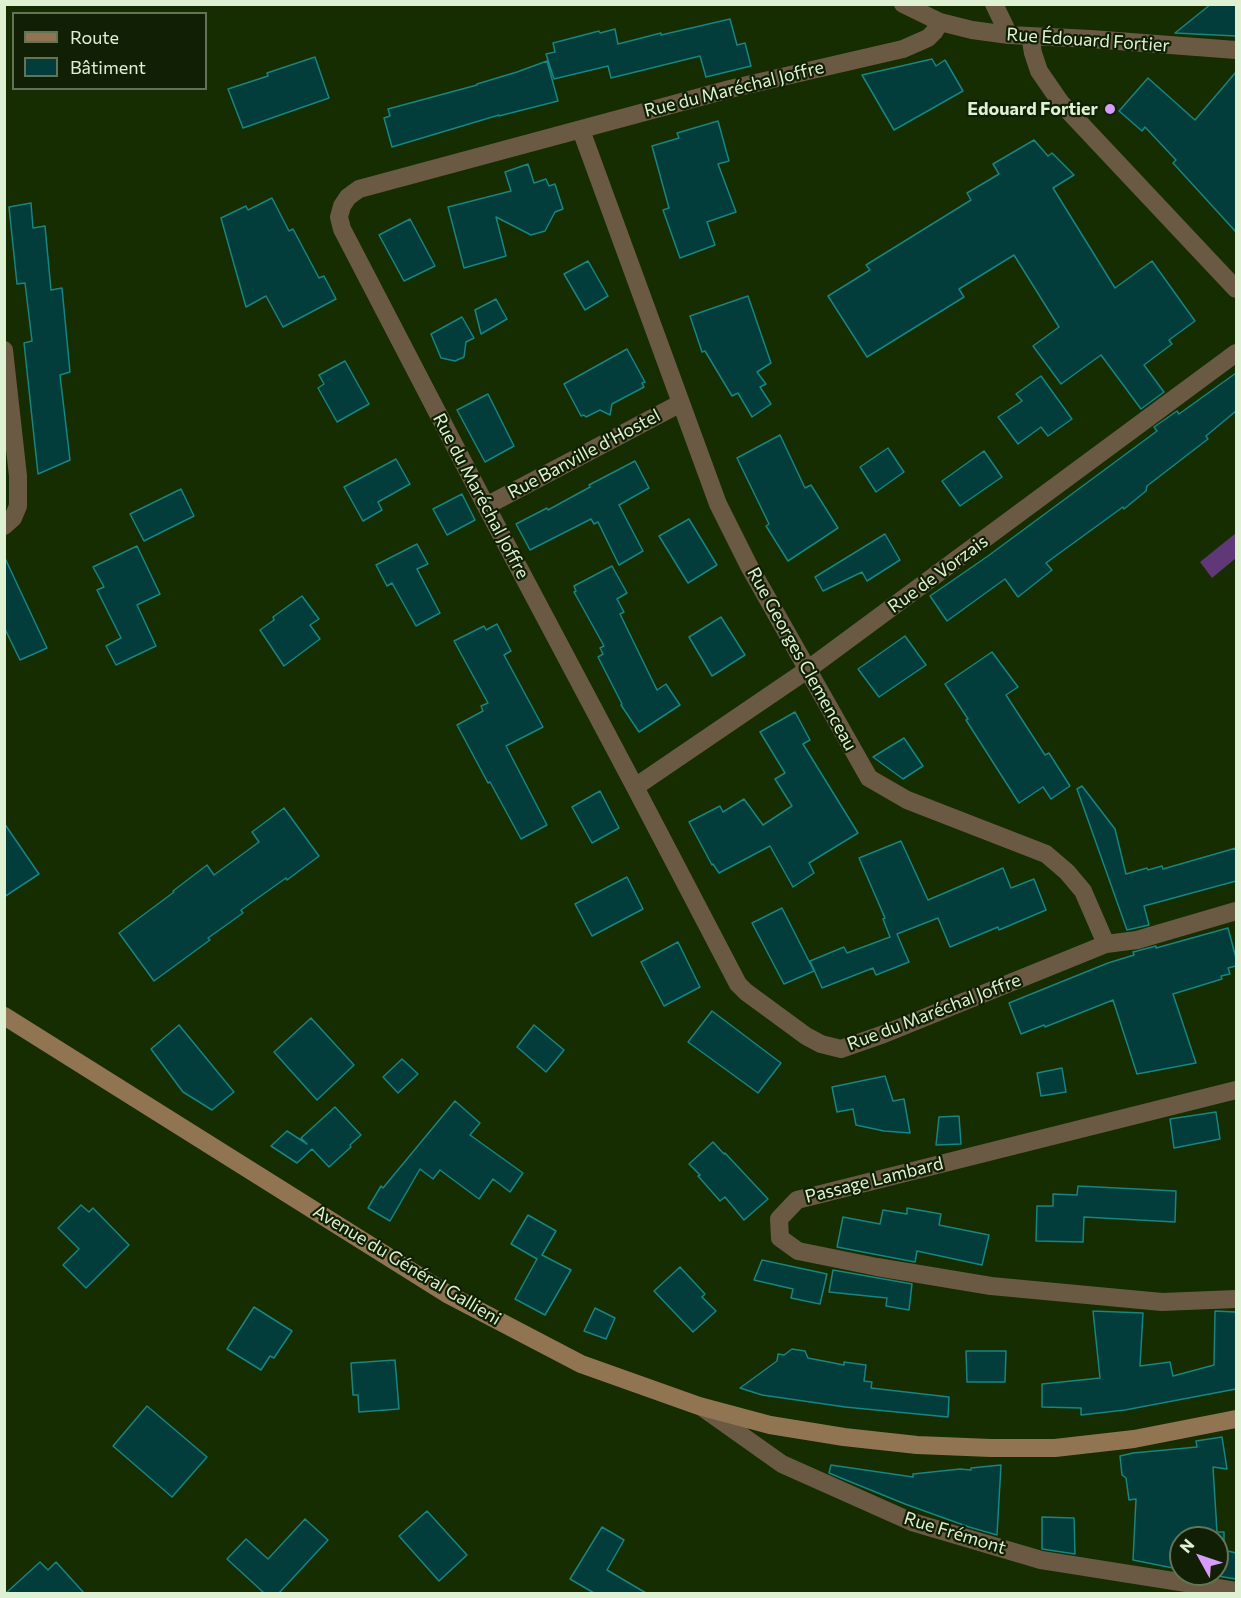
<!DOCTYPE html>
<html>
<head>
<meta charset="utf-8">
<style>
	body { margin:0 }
	#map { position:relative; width:1241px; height:1598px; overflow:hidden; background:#162c01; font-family:Commissioner,sans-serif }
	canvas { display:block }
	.frame { position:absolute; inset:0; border:6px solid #def1d2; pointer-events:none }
	.legend { position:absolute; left:12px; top:12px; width:195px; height:78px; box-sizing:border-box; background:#112004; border:2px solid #637456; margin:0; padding:8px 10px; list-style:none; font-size:18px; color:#def1d2 }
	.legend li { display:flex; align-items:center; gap:12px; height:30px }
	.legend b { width:30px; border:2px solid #637456 }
	.north { position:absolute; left:1169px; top:1526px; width:60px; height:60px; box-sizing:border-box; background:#112004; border:2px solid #637456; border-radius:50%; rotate:310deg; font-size:16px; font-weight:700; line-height:24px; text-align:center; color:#def1d2 }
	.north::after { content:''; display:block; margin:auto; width:21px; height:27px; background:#d79bf9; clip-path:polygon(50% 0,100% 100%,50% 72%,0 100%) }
</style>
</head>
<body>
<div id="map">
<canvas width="1241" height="1598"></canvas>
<div class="frame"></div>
<ul class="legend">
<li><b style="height:8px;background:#917552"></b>Route</li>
<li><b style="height:16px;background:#023d3b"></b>Bâtiment</li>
</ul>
<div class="north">N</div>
</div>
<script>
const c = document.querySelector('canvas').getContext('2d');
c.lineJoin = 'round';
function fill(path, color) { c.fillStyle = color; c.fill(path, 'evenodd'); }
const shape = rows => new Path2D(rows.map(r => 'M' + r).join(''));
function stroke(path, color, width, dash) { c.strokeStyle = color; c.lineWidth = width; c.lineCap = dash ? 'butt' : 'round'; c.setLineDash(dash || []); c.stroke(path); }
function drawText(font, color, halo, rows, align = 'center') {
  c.font = font + ' Commissioner,sans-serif'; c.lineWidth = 4.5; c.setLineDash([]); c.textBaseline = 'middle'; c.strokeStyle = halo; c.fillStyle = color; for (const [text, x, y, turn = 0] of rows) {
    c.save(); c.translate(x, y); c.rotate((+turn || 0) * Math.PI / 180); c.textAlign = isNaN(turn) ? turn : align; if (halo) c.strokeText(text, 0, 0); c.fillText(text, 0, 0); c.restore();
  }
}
fill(shape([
	[1236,533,1236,558,1212,578,1200,562]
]), '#613877');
const building = shape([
	[1211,4,1236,4,1236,36,1175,33,1211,4],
	[730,19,737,45,745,43,751,66,706,77,700,56,611,78,608,66,554,79,546,54,555,52,553,43,599,31,600,33,615,29,618,44,661,33,661,35,730,19],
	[315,57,329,98,243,128,228,89,268,76,267,73,315,57],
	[932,59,936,66,945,60,963,91,894,130,862,75,932,59],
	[547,61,558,101,499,116,499,115,392,147,384,118,390,116,388,109,477,85,477,84,517,72,547,61],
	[1236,72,1236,232,1173,163,1176,160,1145,127,1142,131,1119,111,1148,78,1195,120,1236,72],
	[718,121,729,161,718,164,736,212,707,222,715,245,680,258,663,210,669,208,652,146,679,138,677,133,718,121],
	[1034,140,1048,156,1052,153,1074,175,1053,188,1115,288,1152,261,1195,321,1169,340,1172,344,1144,365,1164,392,1141,409,1101,355,1061,384,1033,346,1059,327,1014,255,959,289,964,297,867,357,828,296,870,270,866,265,971,200,967,193,999,174,993,164,1034,140],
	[528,164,534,183,546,179,549,186,555,184,563,209,555,212,545,231,531,235,496,217,506,256,464,268,448,207,511,191,505,172,528,164],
	[272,198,289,231,293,229,319,278,324,276,336,299,283,327,266,296,246,307,221,218,246,206,248,210,272,198],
	[31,203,33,228,45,226,51,290,62,288,70,372,60,375,70,460,38,474,24,343,32,341,25,283,17,284,9,207,31,203],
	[410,219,435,266,404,281,379,235,410,219],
	[588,261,608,296,585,310,564,274,588,261],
	[748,296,771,363,757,372,766,384,760,387,771,404,752,417,738,393,732,396,705,351,702,352,690,316,748,296],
	[496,299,507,319,481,334,475,310,496,299],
	[462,317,474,338,466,342,464,357,455,361,441,358,431,334,462,317],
	[627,349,645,382,642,383,644,387,612,404,610,415,600,410,586,417,584,415,581,416,564,384,627,349],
	[345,361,369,404,337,422,318,388,324,384,319,375,345,361],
	[1236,373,1236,411,1206,436,1208,439,1147,486,1146,491,1124,509,1123,507,1046,563,1052,570,1018,597,1005,579,947,621,930,596,988,556,1157,431,1154,427,1177,411,1179,414,1236,373],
	[1041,376,1072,419,1048,436,1041,427,1018,444,998,417,1022,401,1016,394,1041,376],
	[488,394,514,446,485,462,457,410,488,394],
	[780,435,805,488,811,485,838,528,788,561,766,526,769,524,737,458,780,435],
	[888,448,904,472,876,492,860,467,888,448],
	[984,451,1002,477,960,506,942,481,984,451],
	[396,459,410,484,378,502,382,510,363,521,344,487,396,459],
	[635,461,649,488,619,505,643,551,619,565,598,522,594,524,591,519,530,550,516,524,547,508,548,510,590,487,589,485,635,461],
	[181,489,194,516,144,541,130,514,181,489],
	[462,494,475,520,447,535,433,509,462,494],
	[689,519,717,565,688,583,659,536,689,519],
	[885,534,900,560,867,581,862,572,823,591,815,577,885,534],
	[417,544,428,564,417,569,440,613,416,626,392,583,387,586,376,565,417,544],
	[137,546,160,594,137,605,156,646,116,665,106,646,121,638,97,590,104,587,93,567,137,546],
	[4,556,47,648,20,660,4,627,4,556],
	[612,566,627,593,617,599,624,612,620,614,657,690,666,684,680,705,639,732,621,705,622,704,598,657,603,654,600,648,604,646,574,592,576,591,574,586,612,566],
	[302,596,319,619,310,625,320,639,284,666,260,630,274,620,273,617,302,596],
	[721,617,745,655,712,676,689,637,721,617],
	[497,624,511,651,504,655,543,727,506,746,547,825,521,839,490,782,488,783,457,725,483,711,481,706,488,703,454,641,484,626,486,630,497,624],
	[905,636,926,665,879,697,858,669,905,636],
	[992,652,1018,687,1006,695,1045,755,1049,753,1070,786,1051,799,1043,787,1019,803,966,720,968,719,945,684,992,652],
	[795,712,810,740,803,744,858,833,809,863,814,873,793,887,770,846,719,873,713,864,712,865,689,822,720,806,723,812,744,799,763,825,792,806,775,779,785,773,760,732,795,712],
	[904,738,923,766,903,779,873,757,904,738],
	[1082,786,1115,829,1126,874,1147,868,1148,870,1162,866,1163,869,1236,848,1236,881,1144,906,1149,925,1127,930,1077,789,1082,786],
	[600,791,619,828,592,843,572,807,600,791],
	[284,808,319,856,287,880,286,878,241,910,243,913,208,938,210,940,154,981,119,933,174,892,173,891,207,865,214,875,259,842,252,832,284,808],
	[4,823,39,874,4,897,4,823],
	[901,841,928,900,1003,868,1011,888,1034,879,1046,910,999,930,998,927,950,947,938,918,897,934,909,962,876,975,873,968,822,988,810,961,844,947,847,953,890,937,883,919,885,918,859,858,901,841],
	[627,877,643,909,592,936,575,904,627,877],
	[782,908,814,971,784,984,752,923,782,908],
	[1228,928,1236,958,1236,966,1228,968,1230,974,1221,976,1222,979,1173,994,1196,1063,1137,1074,1113,1000,1045,1027,1044,1025,1021,1034,1009,1003,1108,963,1134,955,1133,952,1156,946,1156,948,1228,928],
	[678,942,700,987,664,1006,641,962,678,942],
	[712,1011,781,1063,758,1093,688,1042,712,1011],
	[311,1018,354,1065,317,1100,274,1052,311,1018],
	[179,1025,234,1092,212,1110,183,1092,151,1049,179,1025],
	[534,1025,564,1050,546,1072,517,1047,534,1025],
	[402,1059,418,1074,398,1093,383,1077,402,1059],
	[1062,1068,1066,1092,1041,1096,1037,1073,1062,1068],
	[885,1076,893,1101,904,1099,910,1133,884,1131,856,1125,853,1109,837,1112,832,1087,885,1076],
	[455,1101,480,1123,470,1135,523,1173,510,1192,493,1179,479,1199,440,1170,433,1179,420,1169,390,1221,368,1208,381,1186,383,1188,455,1101],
	[335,1107,361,1135,350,1145,351,1147,329,1167,312,1149,297,1163,271,1146,287,1131,307,1144,301,1138,335,1107],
	[1216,1112,1220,1139,1174,1148,1170,1119,1216,1112],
	[959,1116,961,1144,936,1145,939,1117,959,1116],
	[713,1142,724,1154,725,1153,768,1199,744,1220,725,1197,720,1201,698,1176,700,1175,689,1164,713,1142],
	[1078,1186,1176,1191,1175,1222,1084,1217,1083,1242,1036,1241,1037,1206,1053,1206,1053,1194,1077,1195,1078,1186],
	[81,1205,89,1212,93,1208,129,1245,86,1288,63,1265,79,1249,58,1228,81,1205],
	[907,1208,941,1214,939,1225,989,1235,982,1265,917,1251,915,1262,837,1247,843,1217,880,1224,883,1210,907,1214,907,1208],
	[528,1215,556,1231,542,1255,571,1270,545,1315,515,1299,537,1259,511,1244,528,1215],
	[762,1260,827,1274,820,1304,791,1298,793,1289,754,1280,762,1260],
	[680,1267,705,1294,702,1297,716,1311,693,1332,654,1291,680,1267],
	[833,1270,912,1284,909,1310,886,1306,887,1298,829,1292,833,1270],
	[254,1307,292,1331,274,1358,270,1356,261,1370,227,1349,254,1307],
	[595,1308,615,1318,606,1339,584,1331,595,1308],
	[1093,1311,1143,1313,1140,1366,1170,1362,1173,1376,1214,1365,1215,1311,1236,1312,1236,1389,1125,1410,1081,1415,1081,1408,1042,1407,1042,1384,1100,1378,1093,1311],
	[792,1349,805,1351,808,1358,844,1365,844,1362,866,1365,864,1381,872,1382,871,1388,949,1397,948,1417,845,1407,762,1395,740,1388,777,1361,778,1354,784,1355,792,1349],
	[966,1351,1006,1351,1005,1382,967,1382,966,1351],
	[395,1360,399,1409,359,1412,358,1395,353,1395,351,1363,395,1360],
	[147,1406,207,1457,172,1497,113,1446,147,1406],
	[1222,1437,1227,1469,1213,1467,1217,1532,1224,1532,1224,1550,1236,1553,1236,1579,1205,1574,1217,1574,1217,1538,1181,1538,1181,1571,1178,1570,1178,1569,1133,1560,1136,1499,1129,1500,1126,1478,1122,1475,1120,1456,1133,1453,1197,1447,1196,1441,1222,1437],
	[831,1465,913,1477,913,1474,960,1469,971,1470,971,1468,1001,1465,997,1535,969,1527,905,1504,841,1478,829,1473,831,1465],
	[427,1511,467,1555,439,1581,399,1536,427,1511],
	[1042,1517,1074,1518,1075,1554,1042,1549,1042,1517],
	[305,1519,328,1540,279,1593,264,1593,227,1559,246,1539,268,1559,305,1519],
	[602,1527,624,1540,607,1570,646,1593,594,1593,570,1579,602,1527],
	[40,1562,48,1570,56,1562,84,1593,6,1593,40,1562]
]);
fill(building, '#023d3b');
stroke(building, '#188583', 1.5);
stroke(shape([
	[903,4,940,22,972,30,1009,35,1091,39,1236,50],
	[994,4,1009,35],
	[940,22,934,32,928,38,903,49,730,89,359,189,348,197,342,206,339,217,342,229,486,506,635,787,738,984,746,992,806,1036,821,1044,841,1049,884,1034,1106,944],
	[1030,36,1033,53,1039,71,1061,103,1236,289],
	[581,130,718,504,749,566,869,778,907,800,1046,854,1067,872,1083,891,1106,944,1137,940,1236,911],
	[4,350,18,476,18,506,13,518,4,526],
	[486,506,681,403],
	[635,787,807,670,1236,353],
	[1236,1090,797,1200,779,1219,780,1238,798,1251,877,1267,991,1286,1162,1302,1236,1299],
	[703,1408,782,1464,912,1522,1041,1560,1236,1591]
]), '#6a5943', 18);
stroke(shape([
	[4,1016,449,1295,581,1364,699,1406,770,1425,844,1437,917,1445,991,1448,1055,1448,1134,1439,1236,1419]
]), '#917552', 18);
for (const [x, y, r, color] of [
	[1110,109,6,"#d79bf9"]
]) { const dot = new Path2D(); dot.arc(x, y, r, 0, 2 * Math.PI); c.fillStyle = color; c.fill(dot); stroke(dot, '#112004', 2); }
drawText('18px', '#def1d2', '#112004', [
	["Rue Édouard Fortier",1088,40,4],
	["Rue du Maréchal Joffre",734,89,-14],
	["Rue Banville d'Hostel",584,454,-28],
	["Rue du Maréchal Joffre",481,496,62],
	["Rue de Vorzais",938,574,-36],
	["Rue Georges Clemenceau",802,659,61],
	["Rue du Maréchal Joffre",934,1012,-21],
	["Passage Lambard",874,1180,-14],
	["Avenue du Général Gallieni",407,1265,31],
	["Rue Frémont",955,1533,17]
]);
drawText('bold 18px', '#def1d2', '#112004', [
	["Edouard Fortier",1098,109]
], 'right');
</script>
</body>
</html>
